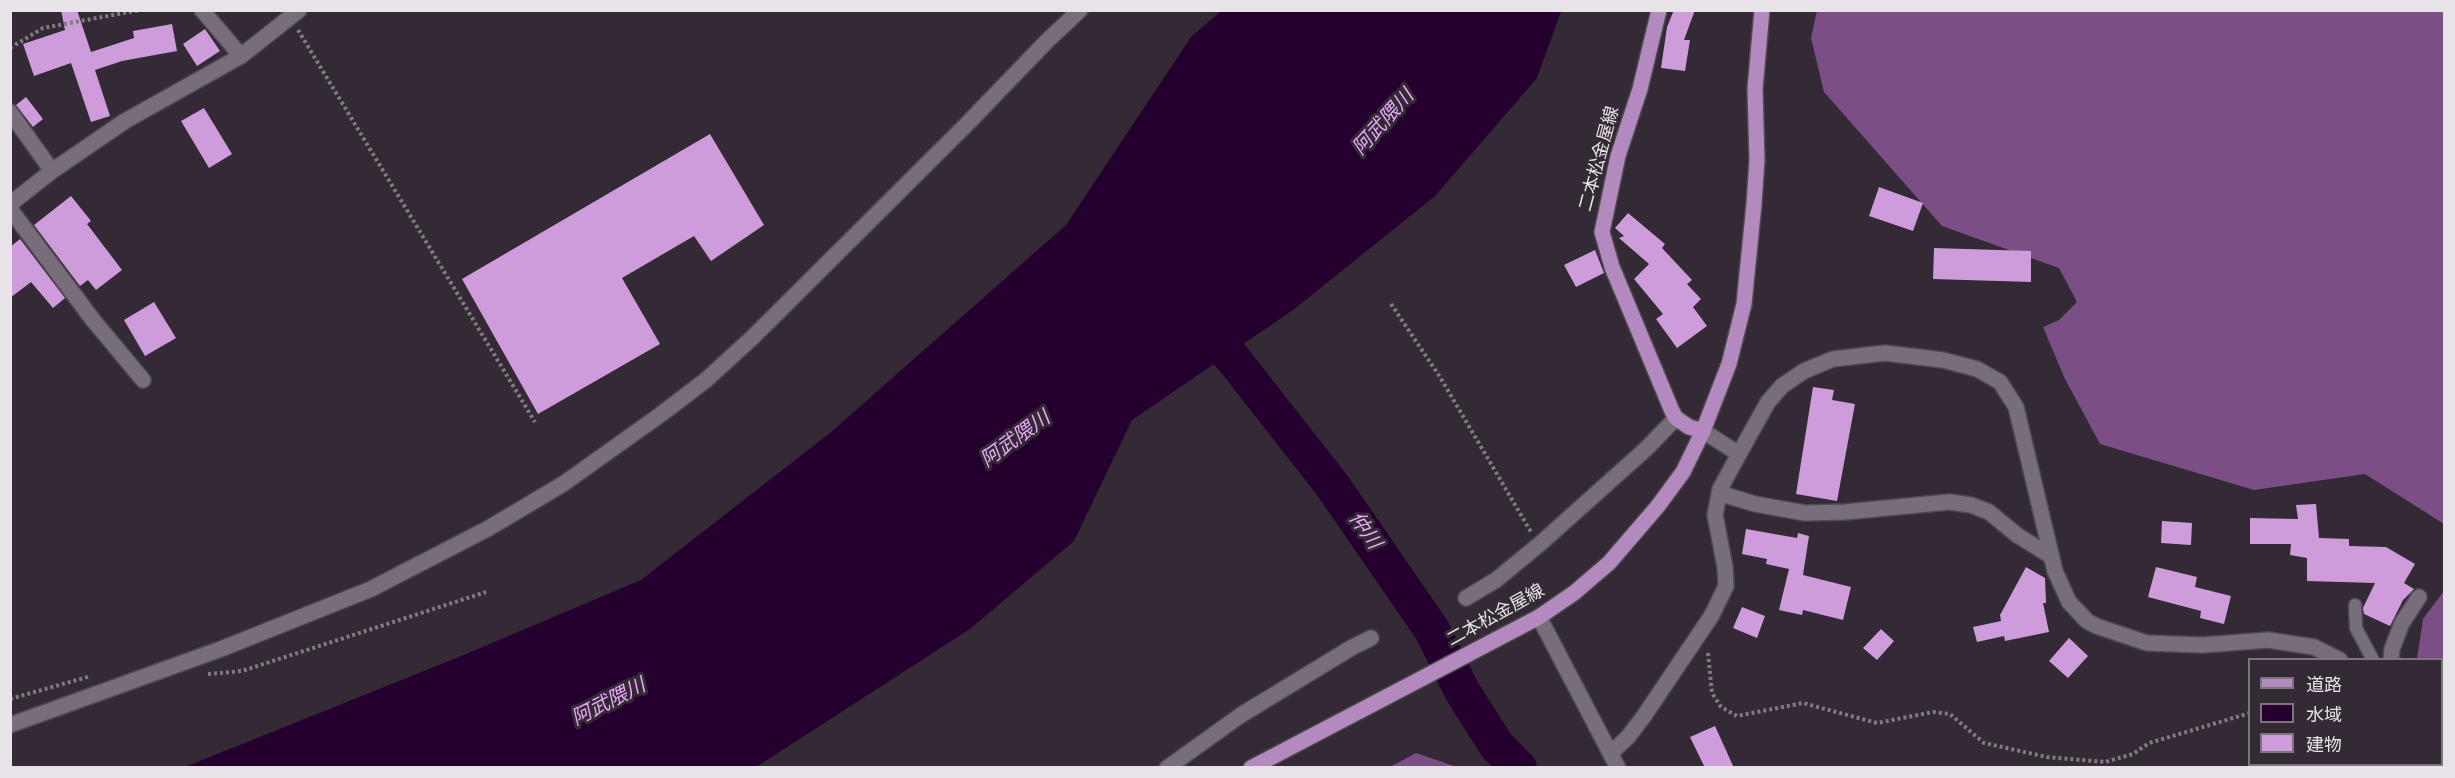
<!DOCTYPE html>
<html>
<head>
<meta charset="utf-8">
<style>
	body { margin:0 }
	#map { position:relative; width:2455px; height:778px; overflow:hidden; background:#332a35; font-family:Roboto,"Noto Sans JP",sans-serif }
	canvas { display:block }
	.frame { position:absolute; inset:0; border:12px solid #e8e2e9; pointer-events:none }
	.legend { position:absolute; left:2248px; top:658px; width:195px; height:108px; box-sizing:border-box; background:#332a35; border:2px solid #7b747d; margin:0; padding:8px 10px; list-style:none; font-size:18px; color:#e8e2e9 }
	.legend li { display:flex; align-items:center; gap:12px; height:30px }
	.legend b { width:30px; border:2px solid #7b747d }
</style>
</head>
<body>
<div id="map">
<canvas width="2455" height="778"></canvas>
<div class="frame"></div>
<ul class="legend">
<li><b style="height:8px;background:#b38abd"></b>道路</li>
<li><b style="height:16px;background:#25002e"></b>水域</li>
<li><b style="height:16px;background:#ce9cda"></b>建物</li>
</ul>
</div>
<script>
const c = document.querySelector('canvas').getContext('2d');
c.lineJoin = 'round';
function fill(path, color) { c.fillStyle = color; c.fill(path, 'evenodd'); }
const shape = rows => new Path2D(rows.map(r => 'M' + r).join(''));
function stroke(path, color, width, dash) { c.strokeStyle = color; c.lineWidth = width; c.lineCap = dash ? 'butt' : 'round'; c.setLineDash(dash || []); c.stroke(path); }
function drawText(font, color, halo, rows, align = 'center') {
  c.font = font + ' Roboto,"Noto Sans JP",sans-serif'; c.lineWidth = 6; c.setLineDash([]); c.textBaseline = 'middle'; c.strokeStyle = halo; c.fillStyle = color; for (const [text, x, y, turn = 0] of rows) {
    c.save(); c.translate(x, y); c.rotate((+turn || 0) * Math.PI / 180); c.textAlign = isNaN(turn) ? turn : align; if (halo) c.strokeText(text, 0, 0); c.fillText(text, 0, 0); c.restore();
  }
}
fill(shape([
	[1817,10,2444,11,2444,524,2365,474,2254,490,2100,444,2064,377,2043,327,2059,320,2077,302,2059,268,1942,226,1824,92,1811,38],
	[2444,591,2444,746,2442,743,2442,660,2417,659,2423,619],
	[1416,753,1457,767,1390,767]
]), '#7b4e86');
fill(shape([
	[1221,11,1561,11,1537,78,1435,196,1293,310,1132,420,1074,541,970,629,756,767,185,767,459,657,641,580,830,433,1066,225,1191,37]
]), '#25002e');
stroke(shape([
	[1197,318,1234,360,1332,485,1432,630,1462,691,1497,746,1519,768]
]), '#25002e', 36);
fill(shape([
	[61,10,77,10,91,52,134,38,133,31,172,24,177,51,122,61,95,70,110,116,91,122,71,63,34,76,23,44,65,30],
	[1674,10,1695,10,1684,40,1690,40,1685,71,1661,68,1667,27],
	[205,29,220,51,197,66,183,44],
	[26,97,43,119,33,127,16,105],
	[204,108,232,154,209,168,181,121],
	[710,134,764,225,711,261,694,236,622,278,660,344,538,414,462,279],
	[1879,187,1923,203,1913,231,1869,216],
	[71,196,91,221,87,224,122,270,96,290,88,280,80,286,34,225],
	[1628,213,1665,244,1662,248,1692,280,1687,284,1701,299,1693,307,1707,326,1677,348,1656,319,1663,314,1634,279,1649,264,1619,238,1624,236,1615,228],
	[20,239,65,298,53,308,31,282,10,298,10,247],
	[1934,248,2031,251,2031,282,1933,279],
	[1595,250,1604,273,1576,287,1564,265],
	[154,302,176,338,145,356,124,320],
	[1813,387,1834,390,1832,400,1855,404,1837,501,1796,494],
	[2316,504,2319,538,2349,539,2349,546,2386,547,2415,564,2404,583,2414,589,2403,600,2390,626,2364,614,2363,608,2375,583,2307,581,2307,558,2290,555,2291,544,2250,544,2250,518,2298,519,2296,505],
	[2162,521,2192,523,2191,545,2161,543],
	[1746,529,1797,538,1798,533,1809,536,1803,575,1851,587,1843,620,1803,610,1802,615,1779,610,1789,569,1766,564,1767,559,1742,554],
	[2026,567,2045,578,2046,603,2043,603,2049,632,2005,641,2004,636,1977,642,1973,627,2001,621,2000,615],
	[2156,567,2197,577,2195,587,2231,596,2224,624,2200,618,2201,611,2148,597],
	[1742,607,1765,616,1757,638,1733,628],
	[1881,629,1894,641,1877,660,1863,648],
	[2069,638,2088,656,2068,678,2049,661],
	[1715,726,1734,768,1705,768,1690,737]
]), '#ce9cda');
const service = shape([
	[2355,605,2356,628,2373,660]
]);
const minor = shape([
	[202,10,241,56],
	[10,112,52,171],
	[10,204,52,171,125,121,241,56,299,10],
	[10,209,93,320,143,380],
	[1739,454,1768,402,1782,386,1804,371,1833,359,1885,353,1943,360,1977,369,2000,382,2016,407,2055,571,2069,602,2087,621,2096,626,2147,643,2203,645,2268,640,2314,647,2340,660],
	[1719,493,1755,504,1805,513,1845,512,1949,502,1971,505,1989,512,2017,535,2052,557],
	[1466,598,1496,580,1541,543,1647,448,1676,418],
	[2391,660,2392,649,2402,623,2419,597],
	[10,725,221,649,371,589,489,528,563,484,660,415,706,380,753,337,967,124,1047,41,1080,10],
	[1612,752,1628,737,1644,716,1712,615,1726,586,1725,567,1715,515,1720,489,1739,454,1703,431],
	[2425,764,2427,768],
	[1167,768,1241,715,1351,648,1371,638]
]);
const tertiary = shape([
	[1539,617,1618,768]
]);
const primary = shape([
	[1659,10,1640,89,1618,156,1602,232,1612,267,1672,411,1676,418,1689,427,1703,431],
	[1251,768,1539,617,1574,593,1609,563,1658,506,1683,472,1703,431,1729,364,1744,304,1754,204,1757,160,1755,89,1762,10]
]);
stroke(service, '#504852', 15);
stroke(minor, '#504852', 18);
stroke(tertiary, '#504852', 18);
stroke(primary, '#504852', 18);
stroke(shape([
	[298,30,535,422],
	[10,48,43,28,140,10],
	[1391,304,1440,377,1531,532],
	[1708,653,1712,693,1721,707,1737,716,1803,703,1877,723,1933,712,1950,714,1984,743,2047,757,2105,762,2133,754,2149,743,2250,713],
	[208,674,242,671,486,592],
	[10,699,91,676]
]), '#827a83', 4, [3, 3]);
stroke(service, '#786e7b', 12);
stroke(minor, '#786e7b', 15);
stroke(tertiary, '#786e7b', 15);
stroke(primary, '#b38abd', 15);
drawText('18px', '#e8e2e9', '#332a35', [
	["二本松金屋線",1600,159,-75],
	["二本松金屋線",1496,616,-29]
]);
drawText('italic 20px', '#eaa9fa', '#332a35', [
	["阿武隈川",1384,123,-48],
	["阿武隈川",1016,440,-36],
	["仲川",1364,531,55],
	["阿武隈川",609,703,-27]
]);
</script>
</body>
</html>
